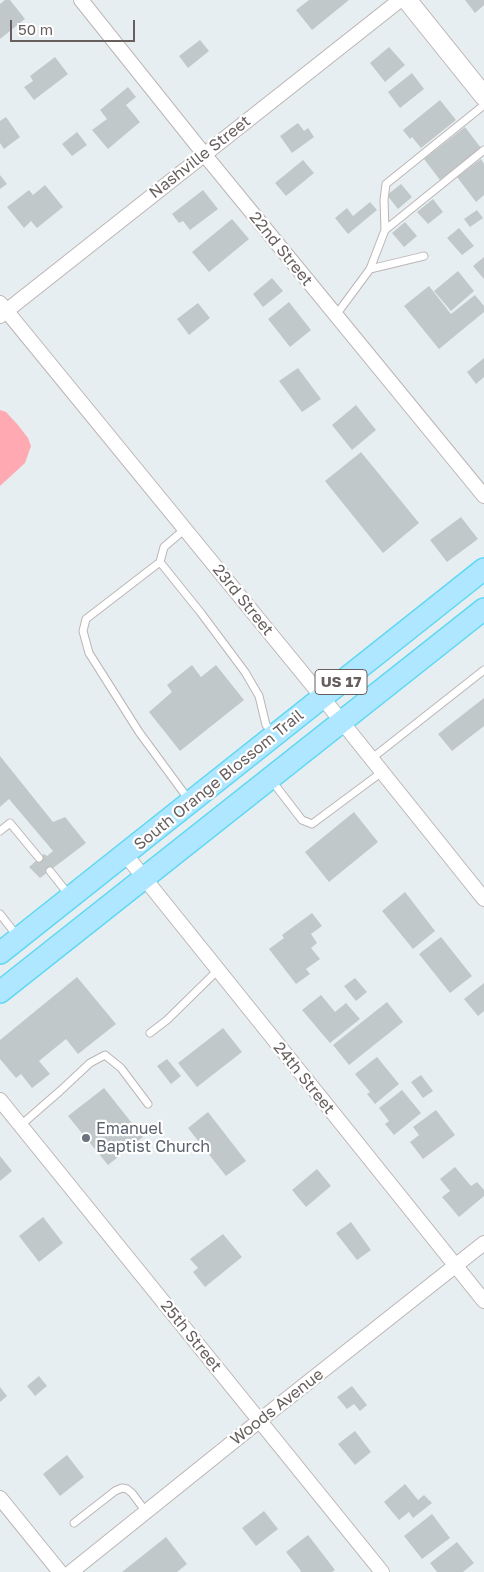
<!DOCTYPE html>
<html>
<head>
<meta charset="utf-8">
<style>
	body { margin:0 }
	#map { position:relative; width:484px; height:1572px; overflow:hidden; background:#e7eef1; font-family:"Golos Text",sans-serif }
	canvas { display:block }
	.scale { position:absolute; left:10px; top:20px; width:125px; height:22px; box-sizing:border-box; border:2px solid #675f5e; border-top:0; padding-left:6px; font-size:15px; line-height:18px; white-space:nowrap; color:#675f5e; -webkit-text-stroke:4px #fff; paint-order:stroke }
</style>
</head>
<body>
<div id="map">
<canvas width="484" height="1572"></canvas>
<div class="scale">50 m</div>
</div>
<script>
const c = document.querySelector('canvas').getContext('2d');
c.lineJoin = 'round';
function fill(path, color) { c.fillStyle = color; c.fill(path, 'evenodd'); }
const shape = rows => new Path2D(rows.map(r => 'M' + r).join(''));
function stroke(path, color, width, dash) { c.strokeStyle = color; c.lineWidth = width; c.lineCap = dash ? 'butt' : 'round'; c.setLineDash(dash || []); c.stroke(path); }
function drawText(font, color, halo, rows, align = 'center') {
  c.font = font + ' "Golos Text",sans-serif'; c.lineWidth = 4.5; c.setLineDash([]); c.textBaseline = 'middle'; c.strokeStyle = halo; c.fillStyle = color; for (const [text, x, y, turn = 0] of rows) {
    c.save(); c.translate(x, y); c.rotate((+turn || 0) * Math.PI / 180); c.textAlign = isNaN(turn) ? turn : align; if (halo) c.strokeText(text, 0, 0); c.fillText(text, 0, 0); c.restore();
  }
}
fill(shape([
	[0,410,6,412,18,425,28,438,31,446,25,463,0,486]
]), '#ffa9b2');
fill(shape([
	[5,0,10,0,25,19,0,39,0,4],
	[309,0,349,0,312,30,296,10],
	[465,0,484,0,484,5,475,13],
	[200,40,209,51,188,68,179,56],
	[389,47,405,65,385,82,370,63],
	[55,57,68,74,34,100,24,87,33,81,30,76],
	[412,73,424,89,400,108,388,92],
	[128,87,136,97,126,105,140,122,108,149,92,130,107,119,100,110],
	[440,100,456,120,421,148,412,137,410,139,403,130],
	[6,117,20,137,4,149,0,143,0,121],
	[298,123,304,131,308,128,314,137,292,153,280,136],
	[465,127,481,148,440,180,424,159],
	[77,132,87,145,72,156,62,144],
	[481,159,484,164,484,195,476,202,457,177],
	[303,160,314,173,286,196,275,183],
	[0,175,7,184,0,189],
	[401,184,412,197,398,209,387,195],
	[45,185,63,207,37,228,31,221,24,228,7,207,29,190,33,195],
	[203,190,218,209,190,230,183,221,179,223,172,214],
	[433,199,443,212,428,224,417,212],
	[370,202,377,210,348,234,335,218,347,208,353,216],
	[477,210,483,218,470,227,464,219],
	[232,219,249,239,209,272,192,252],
	[405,222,417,236,404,247,392,233],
	[459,228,474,246,462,255,447,238],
	[484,257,484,279,473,266],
	[458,271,474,291,451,311,434,291],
	[272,278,283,291,263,307,253,294],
	[429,286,451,314,475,295,484,306,484,312,439,349,404,306],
	[289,302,311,330,290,347,268,319],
	[198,303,210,318,189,335,177,319],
	[484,358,484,377,476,384,467,372],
	[298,368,321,399,302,412,279,381],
	[356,405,376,430,352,450,332,425],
	[361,452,419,523,383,553,325,481],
	[461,517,478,539,447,562,430,540],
	[192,665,201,677,216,665,244,700,180,751,149,712,172,692,167,685],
	[484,698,484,726,452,751,438,734],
	[0,756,53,822,65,817,86,843,40,878,29,867,44,854,47,856,53,851,9,799,0,807],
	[354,812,378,842,329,882,305,852],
	[405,892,435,931,413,949,382,911],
	[312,913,322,926,311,934,317,943,311,948,320,959,306,969,310,974,296,984,269,949,284,938,282,935],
	[441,937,472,976,450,993,419,954],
	[77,977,116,1024,78,1054,66,1039,39,1061,50,1074,32,1088,21,1074,16,1078,0,1059,0,1040],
	[355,978,367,992,356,1001,344,986],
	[484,983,484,1011,478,1016,464,999],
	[321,995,335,1012,346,1003,360,1019,330,1043,302,1010],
	[387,1002,403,1022,349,1065,333,1045],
	[223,1028,242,1052,197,1087,178,1063],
	[377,1057,399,1084,375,1104,367,1094,370,1092,355,1074],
	[167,1059,181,1076,171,1084,157,1066],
	[421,1075,433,1091,423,1098,411,1082],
	[104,1088,143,1137,108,1165,68,1116],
	[402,1090,421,1113,394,1135,385,1124,389,1121,379,1108],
	[436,1110,455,1135,423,1159,410,1142,419,1135,413,1127],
	[208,1112,246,1161,226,1176,188,1128],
	[0,1156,12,1171,0,1181],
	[455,1167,471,1186,477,1182,484,1190,484,1196,459,1217,442,1197,450,1191,440,1179],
	[317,1169,331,1186,306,1207,292,1190],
	[43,1217,63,1243,39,1262,19,1236],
	[351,1222,371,1250,357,1260,336,1233],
	[223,1234,242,1257,205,1287,193,1272,198,1268,190,1259],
	[39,1376,47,1386,35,1396,27,1386],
	[352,1386,367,1405,360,1411,354,1404,347,1409,337,1397],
	[0,1387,7,1396,0,1402],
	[355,1431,371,1452,355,1465,338,1444],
	[67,1455,84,1477,60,1496,43,1474],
	[405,1484,418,1500,424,1495,432,1503,413,1518,409,1512,399,1520,384,1502],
	[264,1511,278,1529,256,1546,242,1528],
	[432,1514,450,1538,422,1559,404,1536],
	[308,1535,335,1570,332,1572,300,1572,301,1571,286,1552],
	[166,1537,187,1564,177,1572,122,1572],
	[457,1542,474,1563,463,1572,437,1572,430,1563]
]), '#c1c8ca');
const lane = shape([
	[385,230,484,150],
	[370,269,424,256],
	[336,315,370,269,385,230,384,200,386,184,484,105],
	[185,529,164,547,160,562,86,619,83,631,89,653,139,732,189,800],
	[160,562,201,613,245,672,259,696,266,725,273,733],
	[371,759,484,670],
	[272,781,302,820,312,824,382,772],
	[0,831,10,823,39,858],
	[50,871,69,895],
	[0,914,18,937],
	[150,1033,167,1020,218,970],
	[21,1125,60,1091,90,1063,105,1055,121,1068,148,1104],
	[74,1523,115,1491,122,1488,127,1489,132,1493,146,1512]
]);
const street = shape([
	[81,0,204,154,484,496],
	[0,303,314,687,484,899],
	[0,316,400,0],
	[125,854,484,1301],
	[0,1100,382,1572],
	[0,1498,60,1572],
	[71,1572,259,1421,484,1243]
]);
const secondary = shape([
	[407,0,484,96]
]);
const primary = shape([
	[0,953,484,569],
	[0,992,484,609]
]);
stroke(lane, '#bcb5b4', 9);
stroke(street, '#bcb5b4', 16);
stroke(secondary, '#beb6b5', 21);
stroke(primary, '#5ed8f3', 24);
stroke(lane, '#fff', 7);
stroke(street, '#fff', 14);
stroke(secondary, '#fff', 19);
stroke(primary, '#aee7ff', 21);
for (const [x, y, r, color] of [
	[86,1138,5,"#6b7280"]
]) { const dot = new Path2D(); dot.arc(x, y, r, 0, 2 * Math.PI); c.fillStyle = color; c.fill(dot); stroke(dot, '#fff', 2); }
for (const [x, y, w] of [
	[341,682,52]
]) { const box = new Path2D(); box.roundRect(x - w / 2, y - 12.5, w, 25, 4); c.fillStyle = '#fff'; c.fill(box); stroke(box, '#675f5e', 1); }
drawText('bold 15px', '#675f5e', null, [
	["US 17",341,682]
]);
drawText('16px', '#675f5e', '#fff', [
	["Nashville Street",200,157,-38],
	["22nd Street",281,249,51],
	["23rd Street",243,600,51],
	["South Orange Blossom Trail",219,780,-39],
	["24th Street",304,1078,51],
	["25th Street",191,1336,51],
	["Woods Avenue",277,1407,-38]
]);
drawText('16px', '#5b616d', '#fff', [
	["Emanuel",96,1129],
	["Baptist Church",96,1147]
], 'left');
</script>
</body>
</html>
